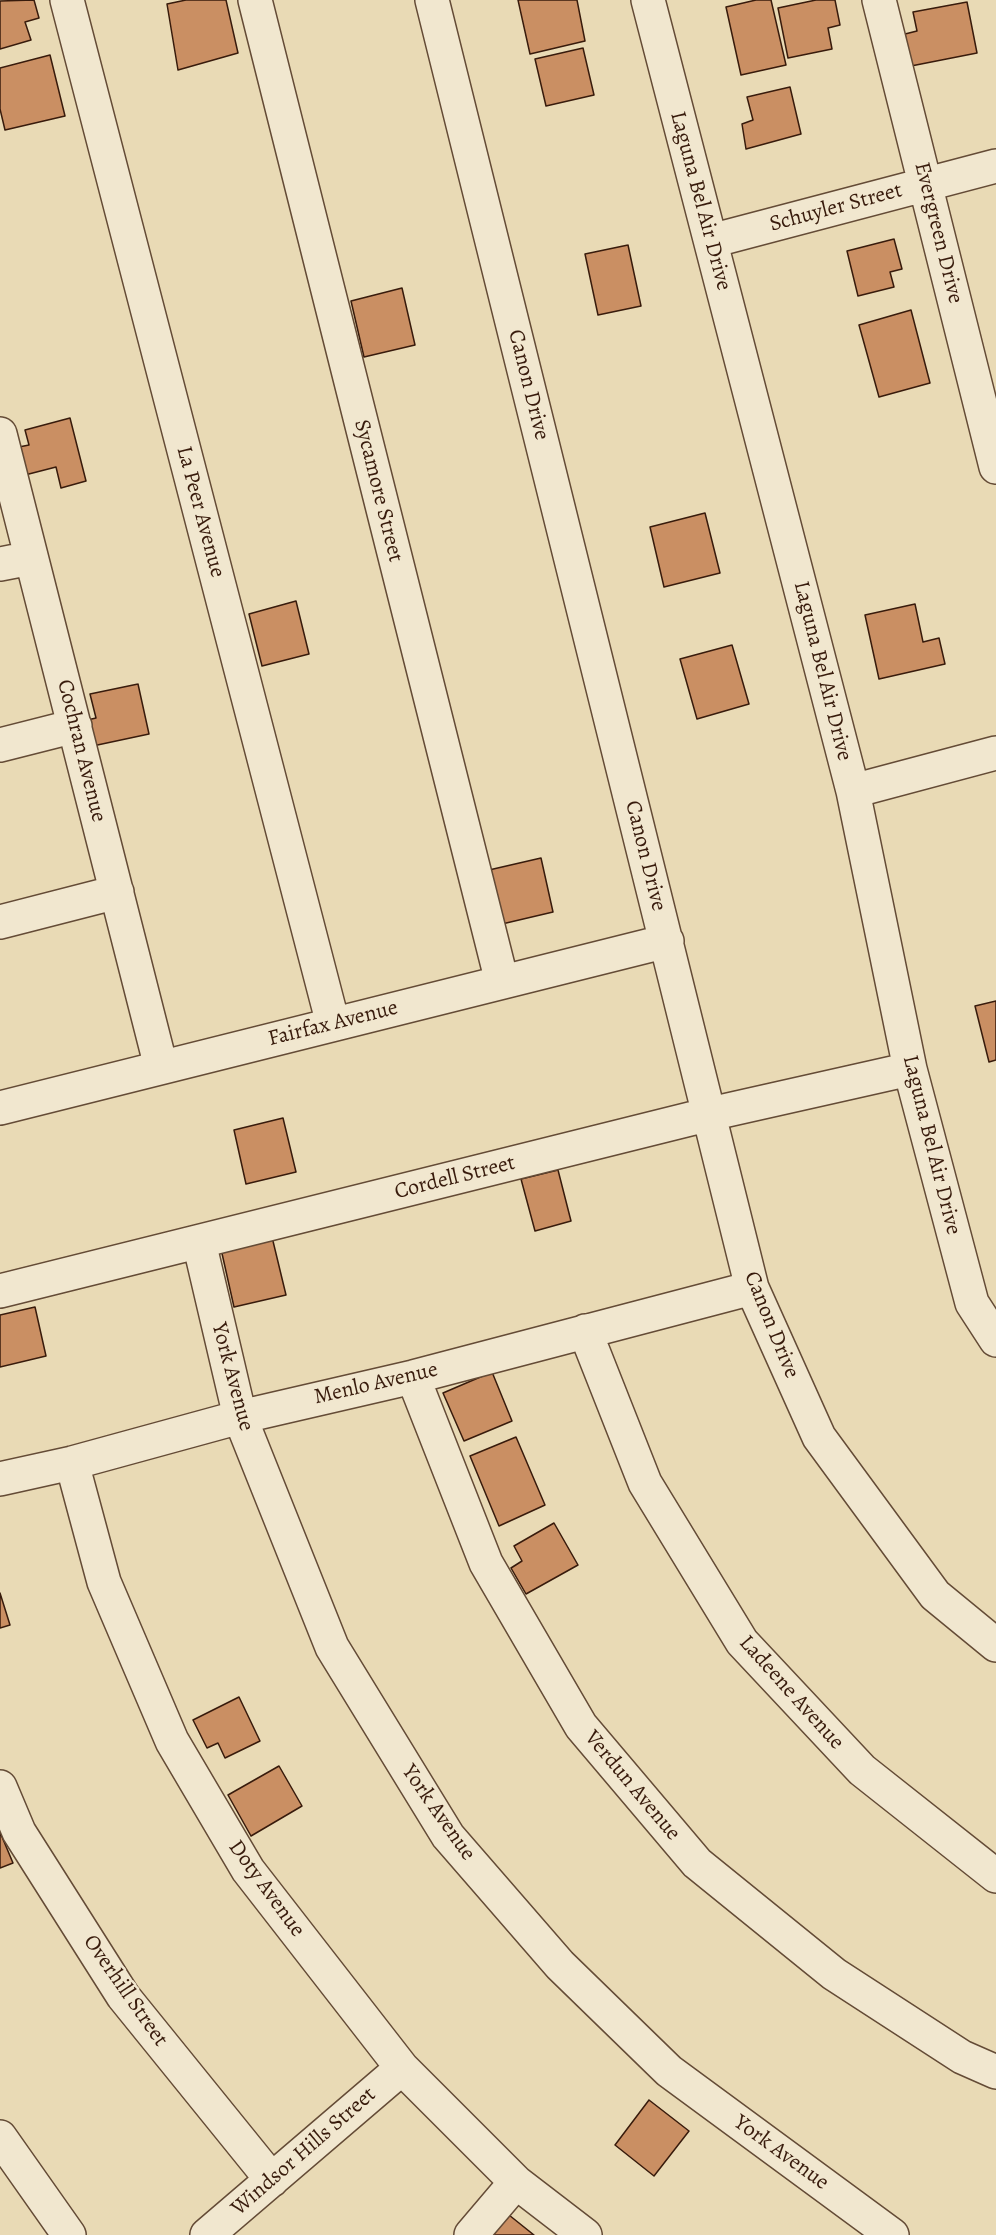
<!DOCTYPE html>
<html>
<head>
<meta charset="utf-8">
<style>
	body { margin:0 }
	canvas { display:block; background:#e9dab5 }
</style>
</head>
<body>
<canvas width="996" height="2235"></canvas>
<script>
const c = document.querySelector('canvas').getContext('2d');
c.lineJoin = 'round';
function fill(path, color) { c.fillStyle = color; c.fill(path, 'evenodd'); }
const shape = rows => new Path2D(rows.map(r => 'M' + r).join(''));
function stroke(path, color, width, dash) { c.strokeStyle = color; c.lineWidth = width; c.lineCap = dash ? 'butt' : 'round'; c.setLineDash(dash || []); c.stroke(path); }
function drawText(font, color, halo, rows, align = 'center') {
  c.font = font + ' Alegreya,serif'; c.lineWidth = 5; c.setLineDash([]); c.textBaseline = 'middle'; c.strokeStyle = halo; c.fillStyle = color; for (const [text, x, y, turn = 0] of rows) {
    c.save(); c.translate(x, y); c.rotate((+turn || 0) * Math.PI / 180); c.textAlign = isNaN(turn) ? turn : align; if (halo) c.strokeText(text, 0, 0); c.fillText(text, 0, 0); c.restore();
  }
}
const building = shape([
	[34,0,39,18,25,22,31,40,0,49,0,1,34,0],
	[186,0,226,0,238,53,178,70,167,4,186,0],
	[518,0,577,0,585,41,530,54,518,0],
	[756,0,771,0,786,65,741,75,726,7,756,0],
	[816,0,835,0,840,25,828,28,832,49,788,58,778,8,816,0],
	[967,2,977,53,911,66,905,34,917,31,913,12,967,2],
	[583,48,594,95,546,106,535,59,583,48],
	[50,55,65,116,5,130,0,109,0,68,50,55],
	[790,87,801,134,746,149,742,124,753,120,747,97,790,87],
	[894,239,902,269,890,272,894,287,858,296,847,251,894,239],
	[628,245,641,306,598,315,585,254,628,245],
	[402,288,415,345,364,357,351,301,402,288],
	[911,310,930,383,879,397,859,325,911,310],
	[70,418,86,481,61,488,56,467,25,475,19,447,29,445,25,430,70,418],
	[705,513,720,573,664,587,650,527,705,513],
	[296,601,309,654,262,666,249,614,296,601],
	[915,604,923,642,939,638,945,664,879,679,865,615,915,604],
	[732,645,749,704,697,719,680,659,732,645],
	[138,684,149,734,88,747,83,721,96,718,90,694,138,684],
	[541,858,553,912,502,924,489,870,541,858],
	[996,1001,996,1060,989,1062,975,1006,996,1001],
	[283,1118,296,1172,246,1184,234,1130,283,1118],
	[558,1170,571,1221,535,1231,521,1179,558,1170],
	[272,1237,286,1295,234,1307,221,1249,272,1237],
	[35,1307,46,1356,0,1367,0,1315,35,1307],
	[492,1372,512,1421,464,1441,443,1393,492,1372],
	[516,1437,545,1505,499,1526,470,1456,516,1437],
	[554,1523,578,1565,526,1594,511,1568,522,1561,514,1546,554,1523],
	[0,1593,10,1625,0,1628,0,1593],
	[239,1697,260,1741,225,1758,218,1743,207,1748,193,1720,239,1697],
	[279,1766,302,1806,251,1836,228,1795,279,1766],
	[0,1832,13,1863,0,1868,0,1832],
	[649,2100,689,2131,654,2176,615,2145,649,2100],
	[509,2215,534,2235,493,2235,509,2215]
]);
fill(building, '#ca8f63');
stroke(building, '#381b0c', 1.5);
const street = shape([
	[67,0,333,1024],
	[255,0,502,982],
	[432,0,752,1288,819,1437,935,1595,996,1645],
	[648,0,853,791,910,1069,972,1303,996,1340],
	[879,0,996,467],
	[711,241,996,166],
	[0,434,161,1067],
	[0,564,31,558],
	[0,745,75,726],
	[853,791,996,753],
	[0,922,117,892],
	[0,1108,667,941],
	[199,1242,240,1417,332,1647,448,1836,560,1965,669,2071,892,2235],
	[0,1291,710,1114,910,1069],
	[585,1331,645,1483,742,1642,862,1770,996,1876],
	[413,1377,486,1563,581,1726,697,1863,834,1974,962,2057,996,2072],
	[72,1463,104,1582,172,1741,248,1870,402,2068,516,2182,585,2235],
	[0,1479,72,1463,240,1417,413,1377,752,1288],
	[0,1787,19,1832,123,1996,272,2180],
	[0,2137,69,2235],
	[207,2235,402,2068],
	[471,2235,516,2182]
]);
stroke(street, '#644b36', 36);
stroke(street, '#f1e7cf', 33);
drawText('22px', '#381b0c', '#f1e7cf', [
	["Laguna Bel Air Drive",700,201,75],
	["Schuyler Street",836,208,-15],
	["Evergreen Drive",938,233,76],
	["Canon Drive",528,385,76],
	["Sycamore Street",378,491,76],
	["La Peer Avenue",200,512,75],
	["Laguna Bel Air Drive",822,671,76],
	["Cochran Avenue",81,751,76],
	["Canon Drive",645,856,76],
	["Fairfax Avenue",333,1024,-14],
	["Laguna Bel Air Drive",931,1145,76],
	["Cordell Street",455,1178,-14],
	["Canon Drive",771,1325,68],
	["York Avenue",232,1377,75],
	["Menlo Avenue",376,1384,-13],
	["Ladeene Avenue",791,1693,48],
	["Verdun Avenue",632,1786,50],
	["York Avenue",438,1813,55],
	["Doty Avenue",266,1889,54],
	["Overhill Street",125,1991,55],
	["Windsor Hills Street",304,2152,-41],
	["York Avenue",781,2153,36]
]);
</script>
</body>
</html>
